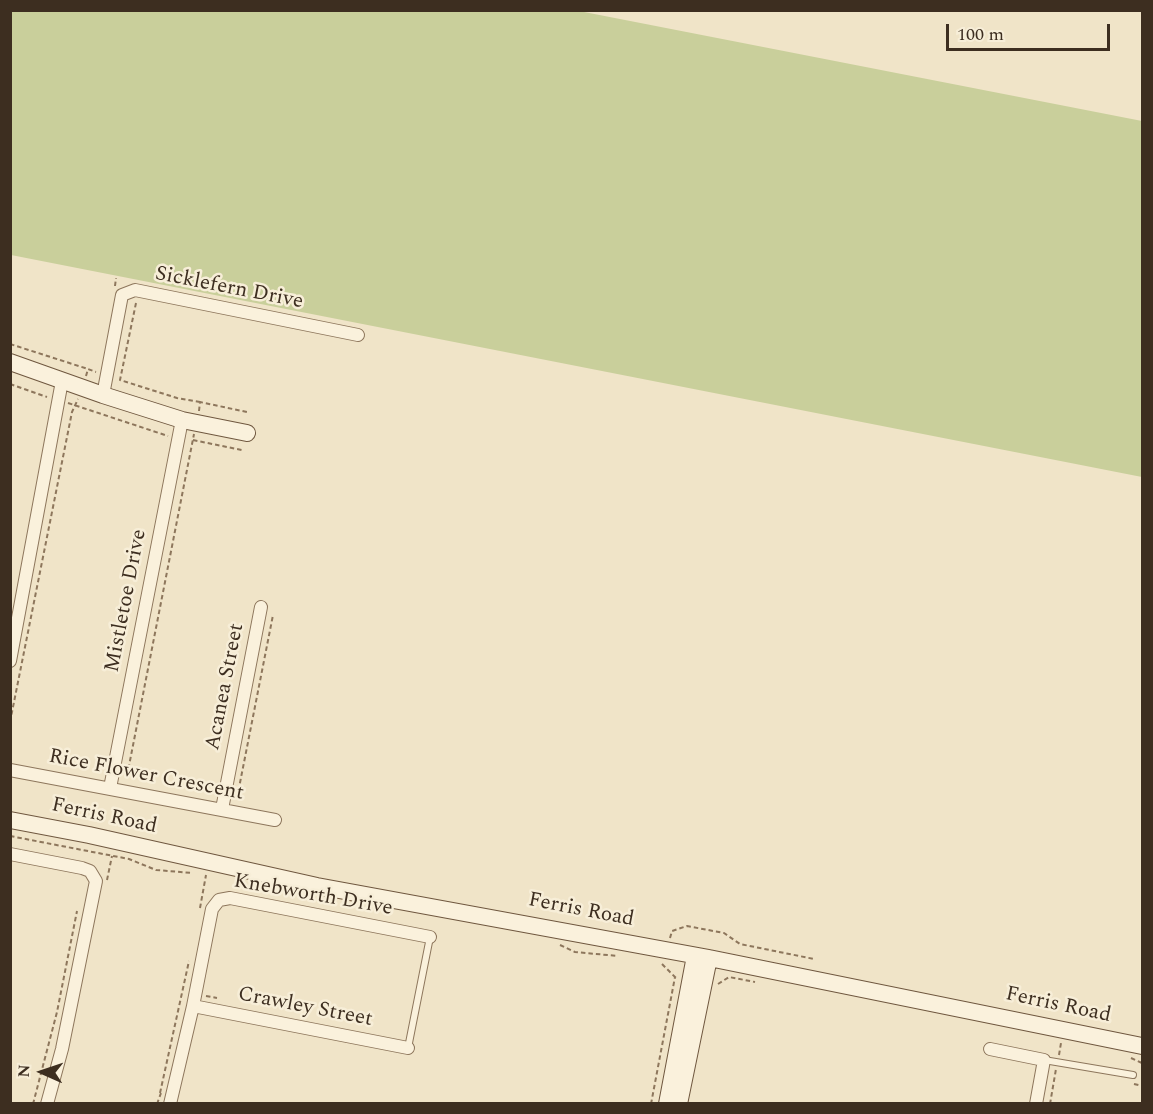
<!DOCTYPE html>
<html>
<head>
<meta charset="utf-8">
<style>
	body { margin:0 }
	#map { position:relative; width:1153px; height:1114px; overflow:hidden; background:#f0e4c8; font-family:Spectral,serif }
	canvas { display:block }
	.frame { position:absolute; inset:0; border:12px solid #3d2e20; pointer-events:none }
	.north { position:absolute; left:12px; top:1042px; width:60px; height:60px; -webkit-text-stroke:4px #f7eed8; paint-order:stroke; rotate:273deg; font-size:16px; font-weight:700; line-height:24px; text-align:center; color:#3d2e20 }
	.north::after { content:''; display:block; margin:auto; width:21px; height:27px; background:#3d2e20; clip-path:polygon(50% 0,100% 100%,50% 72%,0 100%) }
	.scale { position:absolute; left:946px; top:24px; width:164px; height:27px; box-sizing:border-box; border:3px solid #3d2e20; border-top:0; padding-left:8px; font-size:18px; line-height:21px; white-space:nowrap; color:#3d2e20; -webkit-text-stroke:4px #f7eed8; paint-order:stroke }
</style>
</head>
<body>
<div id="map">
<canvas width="1153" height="1114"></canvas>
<div class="frame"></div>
<div class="north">N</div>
<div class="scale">100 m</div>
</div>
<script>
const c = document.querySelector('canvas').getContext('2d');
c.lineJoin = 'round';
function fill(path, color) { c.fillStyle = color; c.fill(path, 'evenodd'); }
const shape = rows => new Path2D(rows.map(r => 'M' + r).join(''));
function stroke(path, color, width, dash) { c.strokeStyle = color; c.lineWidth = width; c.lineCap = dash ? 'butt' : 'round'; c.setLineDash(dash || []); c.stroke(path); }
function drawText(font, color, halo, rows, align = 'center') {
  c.font = font + ' Spectral,serif'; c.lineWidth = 5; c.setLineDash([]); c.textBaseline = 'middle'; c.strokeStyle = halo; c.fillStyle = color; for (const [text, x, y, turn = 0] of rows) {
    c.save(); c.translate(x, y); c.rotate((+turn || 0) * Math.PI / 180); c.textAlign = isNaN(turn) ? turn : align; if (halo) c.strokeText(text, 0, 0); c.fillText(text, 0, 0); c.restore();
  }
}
fill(shape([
	[10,11,579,11,1142,121,1142,477,11,255]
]), '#c9cf9b');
const lane = shape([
	[408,1048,430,937],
	[1044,1060,1133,1075]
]);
const street = shape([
	[103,395,122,295,135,290,358,335],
	[10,661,62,381],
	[10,770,275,820],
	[110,788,182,420],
	[222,809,261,607],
	[10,854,82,868,90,871,96,881,62,1049,47,1104],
	[193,1006,408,1048],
	[990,1049,1044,1060,1036,1104],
	[170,1104,193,1006,212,909,219,900,230,898,430,937]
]);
const secondary = shape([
	[10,362,103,395,182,420,247,433],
	[10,820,89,835,317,886,709,958,1142,1046],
	[667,1104,695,956],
	[679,1104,709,958]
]);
stroke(lane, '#8d765c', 8);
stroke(street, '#8d765c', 14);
stroke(secondary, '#6f573f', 18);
stroke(shape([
	[115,286,116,278],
	[136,303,120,380,177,398,200,402],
	[10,344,88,369],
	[86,376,88,369,96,372],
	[10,384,47,397],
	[68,403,168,436],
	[199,411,200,402,247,412],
	[193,440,242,450],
	[10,722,72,412,78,399],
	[127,776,194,434],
	[237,798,273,615],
	[10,836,129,859,156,870,192,873],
	[107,880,112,856],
	[200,908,206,875],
	[670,938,672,931,687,926,724,933,740,944,814,959],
	[560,945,575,952,618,956],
	[662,964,677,979],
	[718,984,729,977,755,982],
	[206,996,217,998],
	[1059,1055,1061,1043],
	[1131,1058,1142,1063],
	[1134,1084,1142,1086],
	[160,1093,189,961],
	[33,1104,57,1012,77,911],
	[157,1104,161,1093],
	[651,1104,675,977],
	[1050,1104,1056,1069]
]), '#8d765c', 2, [4.5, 3]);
stroke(lane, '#faf1dc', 6);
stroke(street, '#faf1dc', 12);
stroke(secondary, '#faf1dc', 16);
drawText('21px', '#3d2e20', '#f7eed8', [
	["Sicklefern Drive",229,289,11],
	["Mistletoe Drive",127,601,-79],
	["Acanea Street",226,687,-79],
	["Rice Flower Crescent",146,776,11],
	["Ferris Road",104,817,12],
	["Knebworth Drive",313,896,10],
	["Ferris Road",581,911,11],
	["Ferris Road",1058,1006,12],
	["Crawley Street",305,1008,11]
]);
</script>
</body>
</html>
